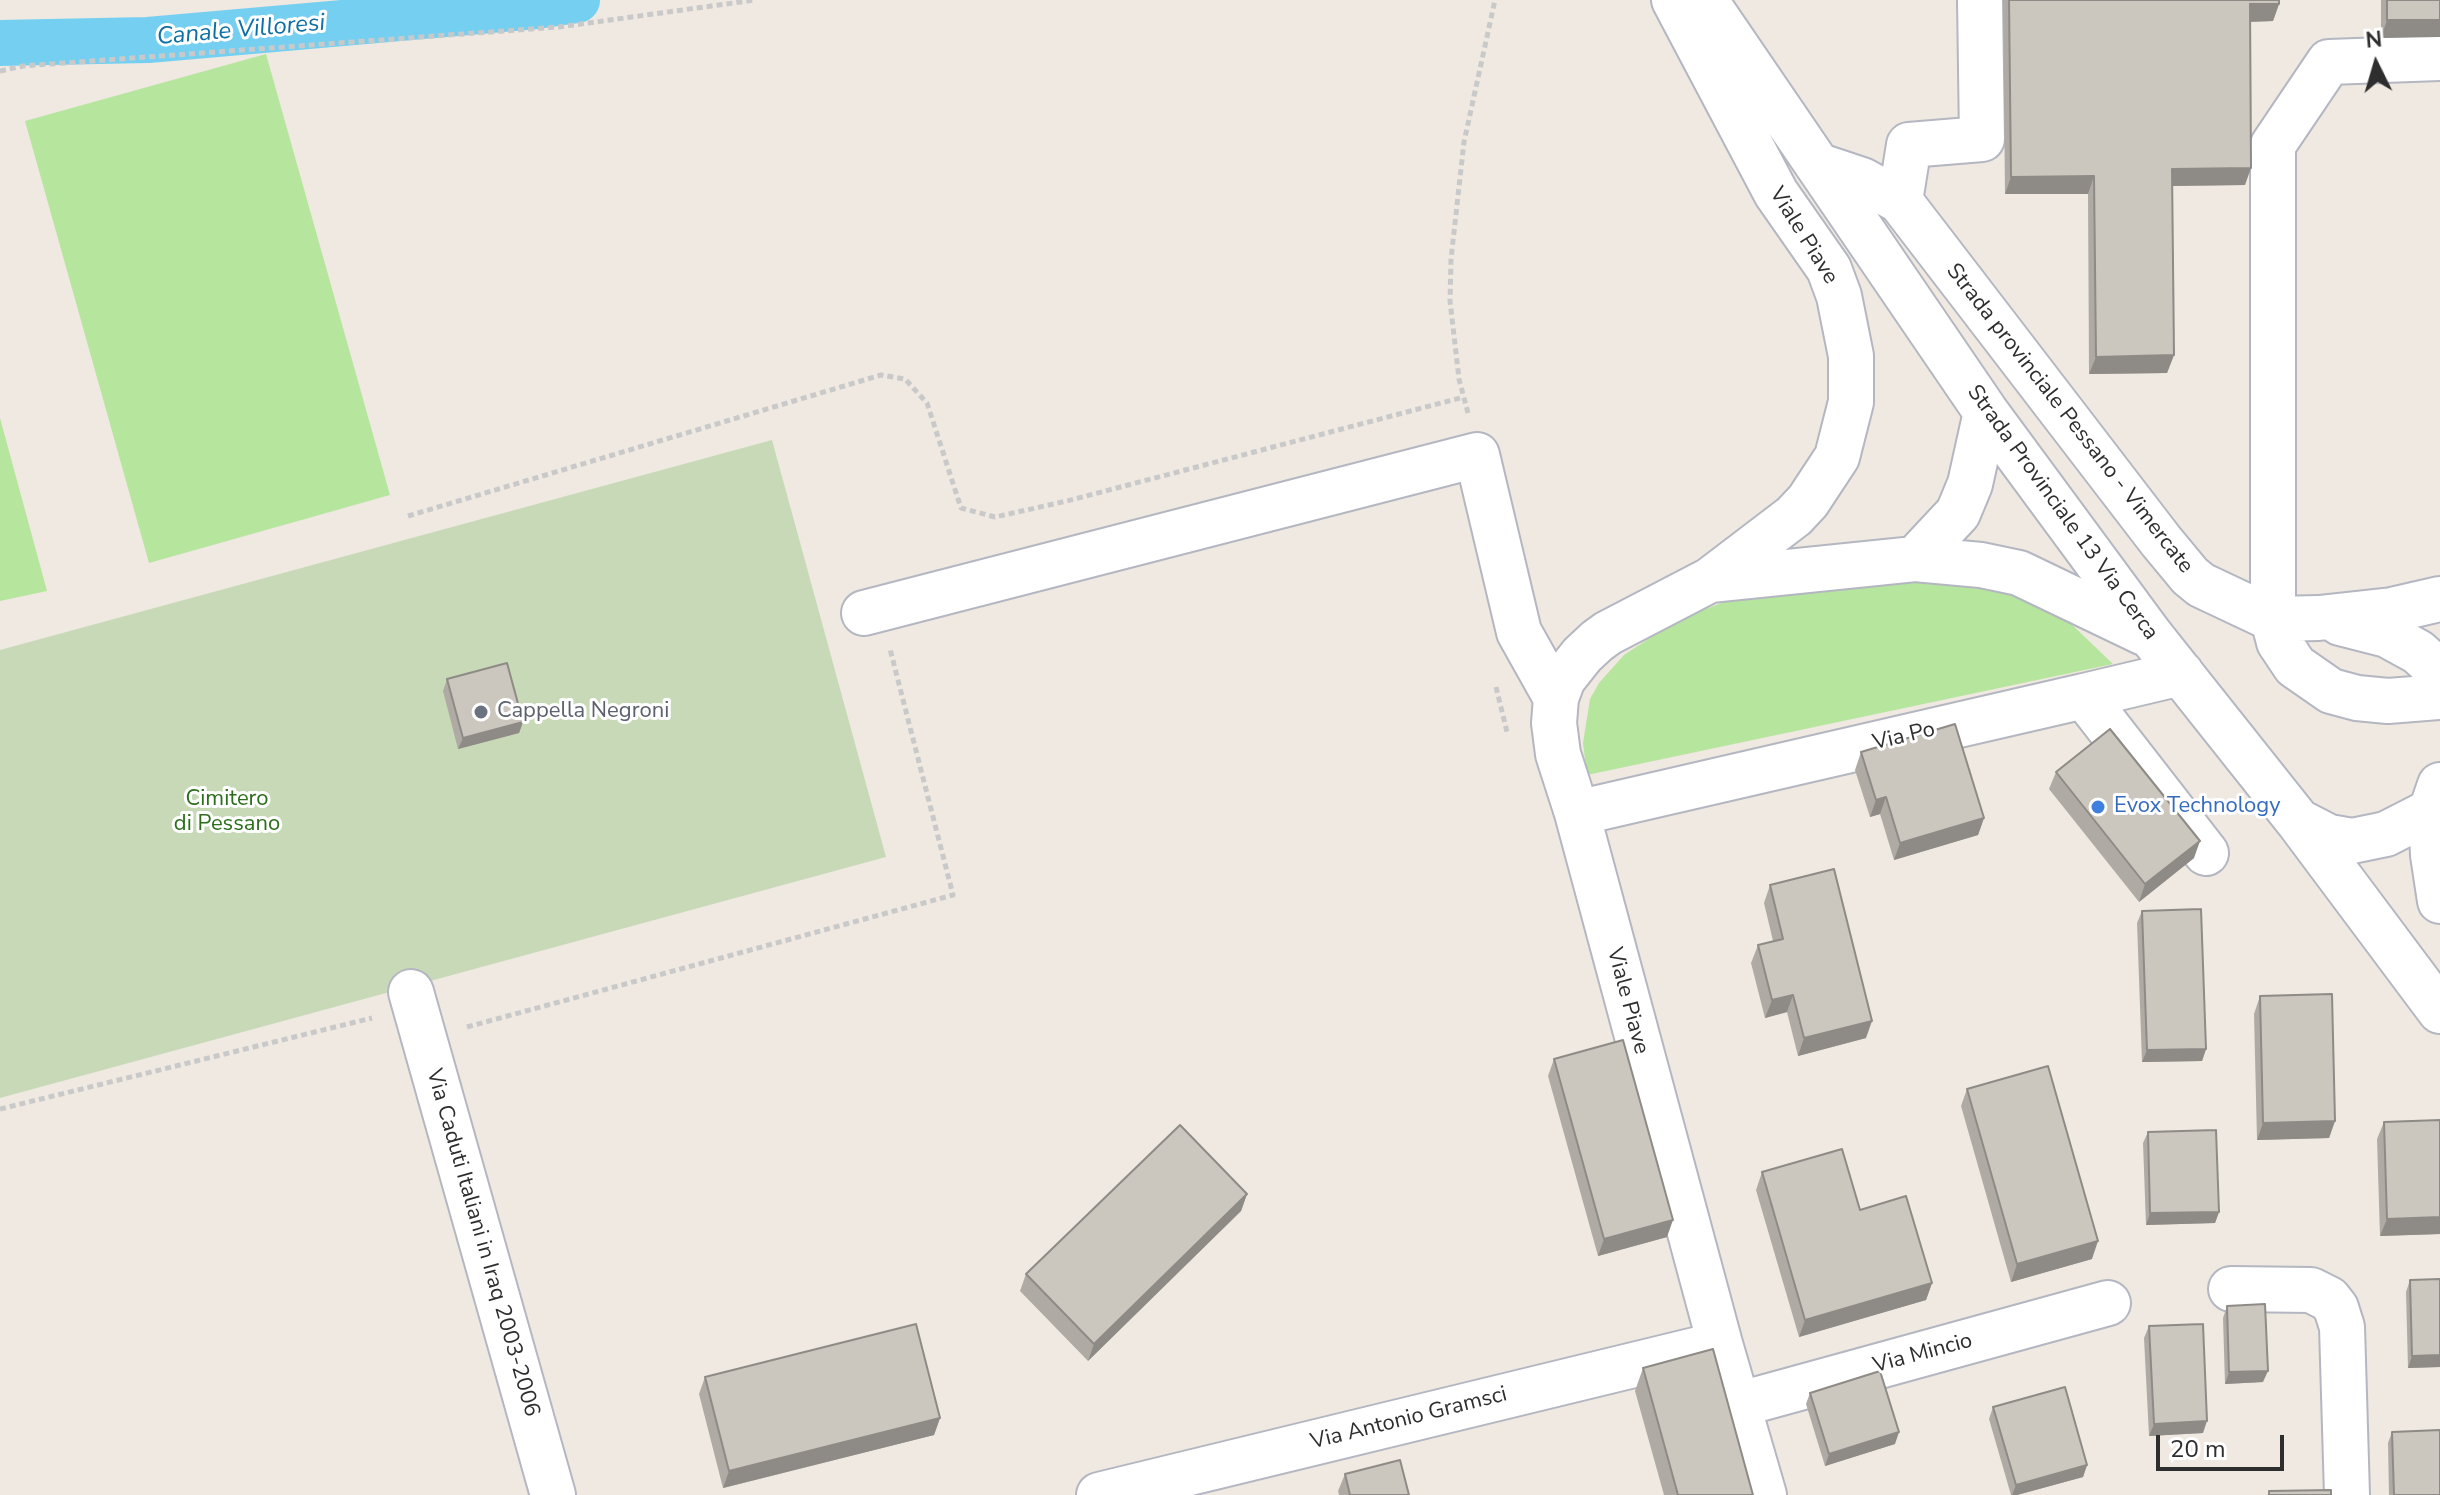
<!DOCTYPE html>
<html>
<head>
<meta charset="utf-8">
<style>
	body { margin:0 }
	#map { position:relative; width:2440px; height:1495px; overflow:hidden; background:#efe9e1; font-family:"Nunito Sans",sans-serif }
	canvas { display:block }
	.north { position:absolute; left:2336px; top:24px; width:80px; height:80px; -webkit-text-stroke:6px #fff; paint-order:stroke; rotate:355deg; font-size:22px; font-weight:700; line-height:32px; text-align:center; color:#2e2e2e }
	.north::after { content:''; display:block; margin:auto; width:28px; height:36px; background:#2e2e2e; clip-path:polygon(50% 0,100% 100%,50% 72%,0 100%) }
	.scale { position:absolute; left:2156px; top:1435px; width:128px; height:36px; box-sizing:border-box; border:4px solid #2e2e2e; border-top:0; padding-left:10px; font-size:24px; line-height:28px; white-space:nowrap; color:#2e2e2e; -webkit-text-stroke:6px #fff; paint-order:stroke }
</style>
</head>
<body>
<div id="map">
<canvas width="2440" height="1495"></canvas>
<div class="north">N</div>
<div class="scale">20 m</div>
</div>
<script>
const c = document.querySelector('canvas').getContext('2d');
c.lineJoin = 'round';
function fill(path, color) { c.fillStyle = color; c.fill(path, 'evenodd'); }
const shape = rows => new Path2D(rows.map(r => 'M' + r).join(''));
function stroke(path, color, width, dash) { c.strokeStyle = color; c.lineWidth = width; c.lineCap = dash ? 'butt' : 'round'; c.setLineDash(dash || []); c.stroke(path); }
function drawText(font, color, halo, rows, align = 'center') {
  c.font = font + ' "Nunito Sans",sans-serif'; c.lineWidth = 6; c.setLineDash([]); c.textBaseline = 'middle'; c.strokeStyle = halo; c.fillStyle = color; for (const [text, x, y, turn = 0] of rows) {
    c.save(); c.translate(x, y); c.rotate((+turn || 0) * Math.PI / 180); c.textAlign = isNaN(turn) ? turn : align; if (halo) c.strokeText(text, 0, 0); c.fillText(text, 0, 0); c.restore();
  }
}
fill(shape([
	[266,54,390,495,149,563,25,121],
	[0,418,47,591,0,601],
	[1926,581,1959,582,2020,593,2065,618,2113,664,1587,775,1583,743,1590,699,1599,683,1624,655,1662,630,1703,610,1740,596]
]), '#b6e59e');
fill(shape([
	[772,440,886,857,0,1098,0,650]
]), '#c8d9b8');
stroke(shape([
	[0,43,148,40,536,6,577,0]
]), '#75cff0', 46);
const minor = shape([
	[1674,0,1776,193,1829,269,1839,296,1851,356,1851,402,1837,457,1808,501,1794,516,1710,580,1608,633,1597,641,1582,655,1563,679,1556,698,1554,723,1558,754,1577,813,1720,1344,1764,1495],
	[1705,0,1986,412,2151,636,2298,821,2440,1011],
	[2440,58,2329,62,2273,145,2273,619,2279,642,2295,666,2331,691,2357,698,2388,701,2440,697],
	[1820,166,1862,180,1900,201,2161,541,2190,576,2201,585,2273,619,2319,618,2392,610,2440,599],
	[1900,201,1909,145,1982,139,1980,0],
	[1915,559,1958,513,1970,484,1986,412],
	[1710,580,1915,559,1981,565,2019,573,2144,633],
	[864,613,1477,455,1519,632,1556,698],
	[2340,623,2387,635,2418,652,2440,672],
	[2084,696,2181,673],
	[2440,785,2431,811,2433,855,2440,901],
	[1577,813,2084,696,2206,853],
	[2298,821,2329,837,2352,841,2386,834,2431,811],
	[411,992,553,1495],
	[2231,1289,2311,1290,2329,1299,2336,1308,2342,1327,2347,1495],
	[1737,1405,2108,1303],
	[1099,1495,1720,1344]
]);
stroke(minor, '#b4b7c1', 48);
stroke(shape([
	[0,71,23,66,559,27,755,0],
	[1468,413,1459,379,1450,301,1451,259,1464,142,1495,0],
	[408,516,881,375,905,379,927,403,961,508,995,517,1067,501,1464,397],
	[1496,687,1507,732],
	[467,1027,953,895,890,649],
	[0,1109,372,1018]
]), '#c9c9c9', 5, [6, 4]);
stroke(minor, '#fff', 44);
fill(shape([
	[2003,0,2279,0,2279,4,2273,21,2250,22,2245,185,2172,186,2174,355,2167,373,2089,374,2088,194,2005,194],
	[2381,0,2440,0,2381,38],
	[447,679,523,722,519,733,458,749,443,691],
	[1861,752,1984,818,1978,835,1894,860,1880,814,1870,817,1855,770],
	[2056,772,2194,858,2139,902,2049,789],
	[1770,885,1866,1038,1798,1056,1787,1012,1765,1018,1751,963,1758,945,1773,941,1764,903],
	[2142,911,2206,1049,2202,1061,2142,1062,2137,923],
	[2260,996,2335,1121,2329,1138,2257,1140,2254,1014],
	[1554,1059,1667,1237,1598,1256,1548,1076],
	[1967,1089,2092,1259,2011,1282,1961,1106],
	[2440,1120,2440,1234,2380,1236,2377,1139,2384,1122],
	[2148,1132,2219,1212,2215,1223,2146,1225,2143,1143],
	[1762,1172,1860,1210,1932,1283,1926,1300,1799,1337,1756,1190],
	[1247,1194,1241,1211,1088,1361,1020,1291,1026,1274],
	[2440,1279,2440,1367,2408,1368,2406,1292,2410,1280],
	[2227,1306,2263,1382,2225,1384,2223,1318],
	[2149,1326,2203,1433,2149,1436,2144,1338],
	[1643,1368,1753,1495,1664,1495,1635,1391],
	[705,1377,940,1418,934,1435,723,1488,699,1394],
	[1810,1393,1895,1444,1825,1466,1806,1404],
	[1993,1407,2087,1465,2083,1477,2017,1495,2011,1495,1989,1419],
	[2392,1432,2440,1495,2389,1495,2388,1443],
	[1345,1474,1409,1495,1339,1495,1338,1491]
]), '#afaba4');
fill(shape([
	[2250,4,2279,4,2273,21,2243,22],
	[2387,20,2440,20,2440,37,2381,38],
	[2251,168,2245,185,2166,186,2172,169],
	[2094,176,2088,194,2005,194,2011,177],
	[2174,355,2167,373,2089,374,2096,357],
	[523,722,519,733,458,749,463,738],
	[1886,797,1880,814,1870,817,1876,800],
	[1984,818,1978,835,1894,860,1900,843],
	[2200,841,2194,858,2139,902,2145,884],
	[1793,995,1787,1012,1765,1018,1772,1000],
	[1872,1021,1866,1038,1798,1056,1804,1038],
	[2206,1049,2202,1061,2142,1062,2147,1050],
	[2335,1121,2329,1138,2257,1140,2263,1123],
	[1247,1194,1241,1211,1088,1361,1094,1344],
	[2219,1212,2215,1223,2146,1225,2150,1213],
	[2440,1217,2440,1234,2380,1236,2387,1219],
	[1673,1220,1667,1237,1598,1256,1604,1239],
	[2098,1241,2092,1259,2011,1282,2017,1264],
	[1932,1283,1926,1300,1799,1337,1805,1320],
	[2440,1355,2440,1367,2408,1368,2412,1356],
	[2268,1371,2263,1382,2225,1384,2229,1372],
	[940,1418,934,1435,723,1488,729,1471],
	[2207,1421,2203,1433,2149,1436,2154,1424],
	[1899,1432,1895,1444,1825,1466,1829,1454],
	[2087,1465,2083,1477,2017,1495,2012,1495,2016,1485]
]), '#8e8b86');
const building = shape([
	[2009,0,2279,0,2279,4,2250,4,2251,168,2172,169,2174,355,2096,357,2094,176,2011,177,2009,0],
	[2387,0,2440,0,2440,20,2387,20,2387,0],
	[507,663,523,722,463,738,447,679,507,663],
	[1955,724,1984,818,1900,843,1886,797,1876,800,1861,752,1955,724],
	[2110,729,2200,841,2145,884,2056,772,2110,729],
	[1834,869,1872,1021,1804,1038,1793,995,1772,1000,1758,945,1783,939,1770,885,1834,869],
	[2201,909,2206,1049,2147,1050,2142,911,2201,909],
	[2332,994,2335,1121,2263,1123,2260,996,2332,994],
	[1623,1040,1673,1220,1604,1239,1554,1059,1623,1040],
	[2048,1066,2098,1241,2017,1264,1967,1089,2048,1066],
	[2440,1120,2440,1217,2387,1219,2384,1122,2440,1120],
	[1180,1125,1247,1194,1094,1344,1026,1274,1180,1125],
	[2216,1130,2219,1212,2150,1213,2148,1132,2216,1130],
	[1842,1149,1860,1210,1906,1196,1932,1283,1805,1320,1762,1172,1842,1149],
	[2440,1279,2440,1355,2412,1356,2410,1280,2440,1279],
	[2265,1304,2268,1371,2229,1372,2227,1306,2265,1304],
	[916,1324,940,1418,729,1471,705,1377,916,1324],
	[2203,1324,2207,1421,2154,1424,2149,1326,2203,1324],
	[1713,1349,1753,1495,1678,1495,1643,1368,1713,1349],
	[1880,1371,1899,1432,1829,1454,1810,1393,1880,1371],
	[2065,1387,2087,1465,2016,1485,1993,1407,2065,1387],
	[2440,1430,2440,1495,2394,1495,2392,1432,2440,1430],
	[1400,1460,1409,1495,1350,1495,1345,1474,1400,1460],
	[2331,1490,2331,1495,2269,1495,2269,1491,2331,1490]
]);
fill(building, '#cbc7bf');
stroke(building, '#8e8b86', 2);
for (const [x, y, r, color] of [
	[481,712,8,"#6b7280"],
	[2098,807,8,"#3f7fe0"]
]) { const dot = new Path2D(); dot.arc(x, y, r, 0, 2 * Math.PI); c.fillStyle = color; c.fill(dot); stroke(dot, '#fff', 3); }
drawText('22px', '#2e2e2e', '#fff', [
	["Viale Piave",1803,236,58],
	["Strada provinciale Pessano - Vimercate",2069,419,52],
	["Strada Provinciale 13 Via Cerca",2062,513,54],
	["Via Po",1904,737,-13],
	["Viale Piave",1627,1001,75],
	["Via Caduti Italiani in Iraq 2003-2006",482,1243,74],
	["Via Mincio",1923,1354,-15],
	["Via Antonio Gramsci",1409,1419,-14]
]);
drawText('22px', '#5b616d', '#fff', [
	["Cappella Negroni",497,712]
], 'left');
drawText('22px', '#2c6e1b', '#fff', [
	["Cimitero",227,800],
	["di Pessano",227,825]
]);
drawText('22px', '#366cbe', '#fff', [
	["Evox Technology",2114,807]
], 'left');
drawText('italic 24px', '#0d6fa3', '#fff', [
	["Canale Villoresi",241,31,-5]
]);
</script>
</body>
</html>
